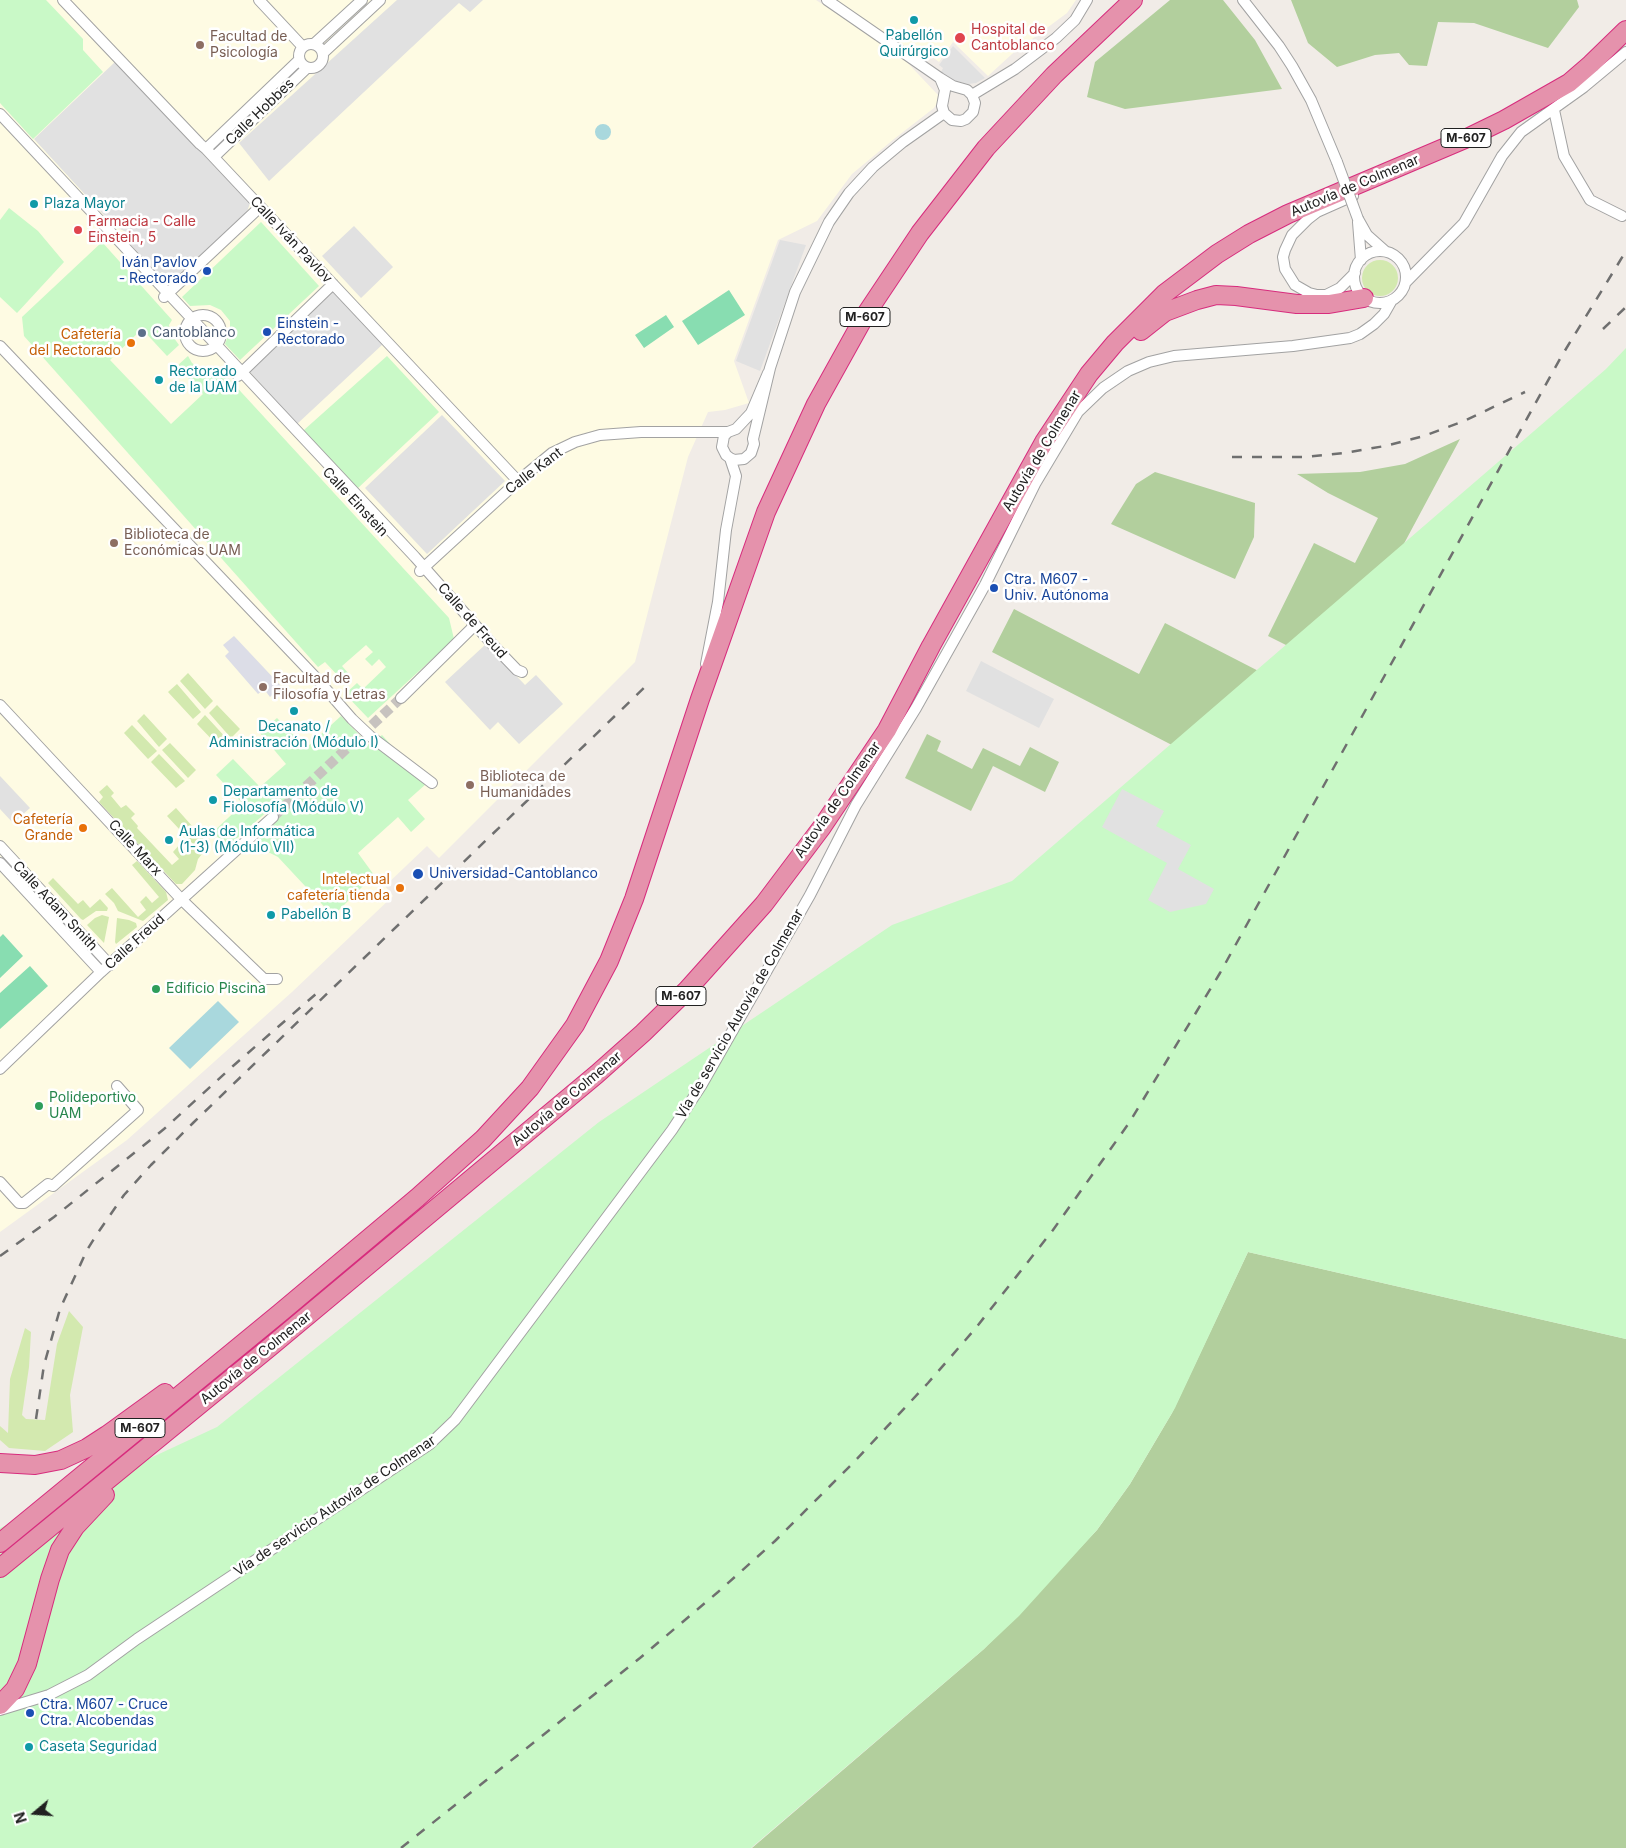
<!DOCTYPE html>
<html>
<head>
<meta charset="utf-8">
<style>
	body { margin:0 }
	#map { position:relative; width:1626px; height:1848px; overflow:hidden; background:#f1ece7; font-family:Inter,sans-serif }
	canvas { display:block }
	.north { position:absolute; left:10px; top:1788px; width:50px; height:50px; -webkit-text-stroke:4px #fff; paint-order:stroke; rotate:252deg; font-size:14px; font-weight:700; line-height:20px; text-align:center; color:#212121 }
	.north::after { content:''; display:block; margin:auto; width:18px; height:22px; background:#212121; clip-path:polygon(50% 0,100% 100%,50% 72%,0 100%) }
</style>
</head>
<body>
<div id="map">
<canvas width="1626" height="1848"></canvas>
<div class="north">N</div>
</div>
<script>
const c = document.querySelector('canvas').getContext('2d');
c.lineJoin = 'round';
function fill(path, color) { c.fillStyle = color; c.fill(path, 'evenodd'); }
const shape = rows => new Path2D(rows.map(r => 'M' + r).join(''));
function stroke(path, color, width, dash) { c.strokeStyle = color; c.lineWidth = width; c.lineCap = dash ? 'butt' : 'round'; c.setLineDash(dash || []); c.stroke(path); }
function drawText(font, color, halo, rows, align = 'center') {
  c.font = font + ' Inter,sans-serif'; c.lineWidth = 5; c.setLineDash([]); c.textBaseline = 'middle'; c.strokeStyle = halo; c.fillStyle = color; for (const [text, x, y, turn = 0] of rows) {
    c.save(); c.translate(x, y); c.rotate((+turn || 0) * Math.PI / 180); c.textAlign = isNaN(turn) ? turn : align; if (halo) c.strokeText(text, 0, 0); c.fillText(text, 0, 0); c.restore();
  }
}
fill(shape([
	[0,0,816,0,902,57,938,95,937,103,934,108,894,139,852,174,817,221,778,240,734,361,749,403,725,410,708,412,688,457,635,662,439,858,427,846,385,886,393,896,292,992,127,1140,0,1232],
	[837,0,1076,0,1067,13,1012,54,988,76,953,42,939,62,927,53,924,57,882,35]
]), '#fefbe3');
fill(shape([
	'1362 278a18 18 0 1 1 36 0a18 18 0 1 1-36 0Z',
	[188,673,213,701,205,709,180,681],
	[177,684,201,712,193,719,168,692],
	[217,705,240,729,231,738,209,713],
	[144,714,167,739,159,747,137,721],
	[205,715,228,740,220,748,197,724],
	[132,725,157,751,148,759,124,733],
	[170,743,196,770,188,778,162,750],
	[159,754,185,781,176,788,151,762],
	[107,785,114,793,111,796,121,808,126,805,135,814,131,818,138,826,137,828,172,865,179,859,173,852,180,844,187,852,194,845,167,816,176,808,209,845,198,859,195,870,182,884,176,884,99,802,103,797,99,792],
	[137,861,166,892,168,900,143,921,118,911,114,903,105,894,112,888,138,917,146,910,140,902,146,896,152,903,159,897,132,865],
	[53,878,78,904,83,900,90,908,100,899,108,908,107,911,96,911,83,920,81,919,48,883],
	[102,915,109,917,104,943,87,925,95,918],
	[117,918,129,920,136,923,137,927,116,944,115,942],
	[69,1311,83,1327,70,1395,73,1432,45,1451,9,1448,0,1440,0,1426,8,1433,10,1379,25,1328,31,1332,29,1367,22,1415,26,1419,45,1420,57,1344]
]), '#d3e9af');
fill(shape([
	[1170,0,1223,0,1255,40,1282,89,1125,109,1087,97,1095,62],
	[1291,0,1577,0,1579,7,1548,48,1474,23,1438,22,1427,66,1409,65,1399,53,1375,55,1337,67,1308,43],
	[1460,439,1384,581,1326,665,1268,636,1314,543,1355,563,1378,518,1328,493,1297,474,1360,472,1405,464],
	[1155,472,1255,503,1254,537,1235,579,1111,524,1136,484],
	[1014,609,1139,674,1165,623,1313,699,1197,758,992,652],
	[927,734,941,741,937,751,972,769,983,748,1020,766,1030,747,1059,762,1045,792,993,766,971,811,905,778],
	[1248,1252,1626,1339,1626,1848,752,1848,984,1649,1097,1530,1130,1484,1172,1413]
]), '#b2cf9d');
fill(shape([
	[0,0,46,0,83,39,83,50,103,72,33,139,0,103],
	[9,208,38,231,64,262,17,313,0,297,0,220],
	[261,222,319,286,240,360,225,344,230,331,230,321,221,310,210,305,190,306,182,297],
	[102,242,172,320,169,325,171,334,179,345,167,356,142,329,110,360,171,424,203,394,177,366,188,356,192,363,199,368,206,366,213,372,219,368,449,618,454,639,368,718,345,694,357,683,363,689,386,667,379,659,372,666,365,659,373,652,366,645,342,666,348,673,341,679,325,662,318,667,24,336,22,317],
	[1626,348,1626,1339,1248,1252,1175,1408,1130,1484,1097,1530,1019,1616,984,1649,751,1848,0,1848,0,1528,217,1427,599,1122,892,925,1012,881,1606,369],
	[387,356,439,412,358,488,305,433,304,430],
	[341,716,370,746,382,735,426,784,408,800,425,819,411,832,398,817,358,853,374,875,333,916,278,857,266,851,257,841,278,820,270,809,227,847,213,832,243,804,216,775,233,759,260,787,286,764,260,733,277,718,306,748]
]), '#c9f9c7');
fill(shape([
	[729,290,745,315,698,345,682,321],
	[666,315,674,327,644,348,635,335],
	[3,934,23,956,0,978,0,937],
	[30,966,48,986,0,1029,0,993]
]), '#88ddb1');
fill(shape([
	[397,0,483,0,470,12,459,3,269,181,239,143],
	[953,46,985,78,976,83,968,84,956,81,941,72,943,68,939,65],
	[115,62,250,203,247,212,172,282,162,272,158,275,122,235,126,232,114,226,34,139],
	[354,226,393,267,361,298,322,256],
	[780,240,806,245,760,371,736,361],
	[333,290,383,344,297,424,248,370],
	[442,415,505,481,427,554,365,488],
	[486,644,525,685,536,675,563,704,519,744,498,722,490,730,445,682],
	[981,661,1054,699,1039,728,966,691],
	[0,776,30,808,13,823,0,809],
	[1122,789,1164,811,1156,826,1191,845,1178,869,1214,889,1206,904,1170,912,1148,900,1167,863,1102,827]
]), '#e1e1e1');
fill(shape([
	[234,636,281,686,270,697,264,689,258,694,225,656,229,652,223,645]
]), '#dcdde7');
fill(shape([
	'595 132a8 8 0 1 1 16 0a8 8 0 1 1-16 0Z',
	[218,1001,239,1022,190,1069,169,1048]
]), '#a9d8dd');
stroke(shape([
	[273,817,401,698]
]), '#c7c3bf', 10, [10, 5]);
const street = shape([
	[63,0,200,144,206,149,518,481],
	[259,0,303,47],
	[827,0,940,78,953,86,967,90,972,95,975,103,973,112,966,119,961,121,952,120,944,113,942,106,945,90,940,78],
	[1243,0,1279,46,1292,66,1311,100,1337,162],
	'299 56a12 12 0 1 1 24 0a12 12 0 1 1-24 0Z',
	[314,44,362,0],
	[323,53,380,0],
	[972,95,1015,69,1056,38,1075,20,1087,0],
	[1554,110,1564,156,1590,200,1622,216],
	[0,114,415,557,492,644,517,670,522,672],
	[206,149,299,60],
	[214,157,307,68],
	[1353,196,1317,212,1308,219,1292,235,1285,250,1283,257,1285,269,1295,285,1309,293,1317,295,1326,295,1340,288,1355,273],
	[1358,219,1367,235,1385,251],
	[1358,222,1361,260],
	'1354 277a26 26 0 1 1 52 0a26 26 0 1 1-52 0Z',
	[1406,282,1464,223,1502,156,1521,132,1584,87,1626,52],
	[164,297,260,207],
	'185 333a18 18 0 1 1 36 0a18 18 0 1 1-36 0Z',
	[0,346,318,680,352,719,370,736,432,783],
	[768,373,751,413,736,429,728,432,724,436,722,447,726,455,730,458,734,460,744,459,751,453,754,444,753,439,770,368,795,292,829,222,849,193,873,167,903,142,944,113],
	[238,376,333,284],
	[420,571,518,481,552,453,575,442,600,435,641,432,728,432],
	[706,664,718,602,726,530,736,476,730,458],
	[401,698,475,625],
	[0,705,182,900,264,979,277,979],
	[0,846,110,965],
	[0,863,101,972],
	[0,1069,101,972,273,817],
	[0,1182,19,1203,24,1203,48,1184,53,1186,138,1110,117,1086],
	[0,1710,49,1695,88,1675,137,1639,430,1444,455,1420,672,1130,701,1086,810,895,856,805,916,708,985,585,1035,484,1078,412,1103,388,1128,371,1149,362,1174,356,1293,346,1350,338,1360,334,1374,324,1384,314,1392,300]
]);
const highway = shape([
	[1141,331,1165,312,1197,300,1216,295,1236,296,1297,304,1329,304,1364,298],
	[0,1463,35,1465,61,1460,87,1448,107,1435,165,1393],
	[0,1543,280,1313,417,1198,483,1139,530,1088,575,1025,609,961,634,899,700,699,766,512,816,404,866,314,920,233,986,148,1054,75,1133,0],
	[0,1568,270,1347,597,1074,643,1033,687,990,764,904,822,827,887,730,931,646,1044,442,1089,374,1115,343,1164,294,1217,254,1249,234,1288,214,1465,139,1504,120,1569,83,1591,64,1626,30],
	[0,1705,15,1689,27,1664,50,1579,60,1550,75,1527,105,1495]
]);
stroke(street, '#a2a2a2', 12);
stroke(highway, '#d72c7d', 20);
stroke(street, '#fff', 10);
stroke(highway, '#e592ac', 18);
stroke(shape([
	[1603,329,1626,307],
	[1232,457,1304,457,1344,453,1385,446,1424,436,1464,421,1525,392],
	[0,1256,54,1217,164,1129,233,1066,317,993],
	[36,1419,44,1365,60,1309,87,1250,97,1234,124,1195,151,1165,193,1123,647,685],
	[401,1848,640,1658,718,1592,775,1541,854,1462,928,1383,975,1329,1053,1230,1129,1123,1220,973,1561,357,1626,251]
]), '#6f6f6f', 2.5, [10, 10]);
const streetBridge = shape([
	[1337,162,1358,219]
]);
stroke(streetBridge, '#a2a2a2', 12, []);
stroke(streetBridge, '#fff', 10);
for (const [x, y, r, color] of [
	[914,20,5,"#0f9aa8"],
	[960,38,6,"#e0444e"],
	[200,45,5,"#8d6e63"],
	[34,204,5,"#0f9aa8"],
	[78,230,5,"#e0444e"],
	[207,271,5,"#1a4fb4"],
	[267,332,5,"#1a4fb4"],
	[142,333,5,"#5c6f8a"],
	[131,343,5,"#e8710a"],
	[159,380,5,"#0f9aa8"],
	[114,543,5,"#8d6e63"],
	[994,588,5,"#1a4fb4"],
	[263,687,5,"#8d6e63"],
	[294,711,5,"#0f9aa8"],
	[470,785,5,"#8d6e63"],
	[213,800,5,"#0f9aa8"],
	[83,828,5,"#e8710a"],
	[169,840,5,"#0f9aa8"],
	[418,874,6,"#1a4fb4"],
	[400,888,5,"#e8710a"],
	[271,915,5,"#0f9aa8"],
	[156,989,5,"#2e9e5b"],
	[39,1106,5,"#2e9e5b"],
	[30,1713,5,"#1a4fb4"],
	[29,1747,5,"#0f9aa8"]
]) { const dot = new Path2D(); dot.arc(x, y, r, 0, 2 * Math.PI); c.fillStyle = color; c.fill(dot); stroke(dot, '#fff', 2); }
for (const [x, y, w] of [
	[1466,138,50],
	[865,317,50],
	[681,996,50],
	[140,1428,50]
]) { const box = new Path2D(); box.roundRect(x - w / 2, y - 9.5, w, 19, 4); c.fillStyle = '#fff'; c.fill(box); stroke(box, '#212121', 1); }
drawText('bold 12px', '#212121', null, [
	["M-607",1466,138],
	["M-607",865,317],
	["M-607",681,996],
	["M-607",140,1428]
]);
drawText('14px', '#be3a42', '#fff', [
	["Hospital de",971,30],
	["Cantoblanco",971,46],
	["Farmacia - Calle",88,222],
	["Einstein, 5",88,238]
], 'left');
drawText('14px', '#0d838f', '#fff', [
	["Pabellón",914,36,"center"],
	["Quirúrgico",914,52,"center"],
	["Plaza Mayor",44,204],
	["Rectorado",169,372],
	["de la UAM",169,388],
	["Decanato /",294,727,"center"],
	["Administración (Módulo I)",294,743,"center"],
	["Departamento de",223,792],
	["Fiolosofía (Módulo V)",223,808],
	["Aulas de Informática",179,832],
	["(1-3) (Módulo VII)",179,848],
	["Pabellón B",281,915],
	["Caseta Seguridad",39,1747]
], 'left');
drawText('14px', '#785e54', '#fff', [
	["Facultad de",210,37],
	["Psicología",210,53],
	["Biblioteca de",124,535],
	["Económicas UAM",124,551],
	["Facultad de",273,679],
	["Filosofía y Letras",273,695],
	["Biblioteca de",480,777],
	["Humanidades",480,793]
], 'left');
drawText('14px', '#212121', '#fff', [
	["Calle Hobbes",260,112,-44],
	["Autovía de Colmenar",1355,186,-23],
	["Calle Iván Pavlov",291,240,47],
	["Autovía de Colmenar",1042,451,-59],
	["Calle Kant",534,471,-37],
	["Calle Einstein",355,502,47],
	["Calle de Freud",472,621,48],
	["Autovía de Colmenar",838,800,-55],
	["Calle Marx",135,848,47],
	["Calle Adam Smith",55,906,47],
	["Calle Freud",135,942,-42],
	["Vía de servicio Autovía de Colmenar",740,1014,-60],
	["Autovía de Colmenar",567,1099,-40],
	["Autovía de Colmenar",256,1358,-39],
	["Vía de servicio Autovía de Colmenar",335,1506,-34]
]);
drawText('14px', '#164399', '#fff', [
	["Iván Pavlov",197,263,"right"],
	["- Rectorado",197,279,"right"],
	["Einstein -",277,324],
	["Rectorado",277,340],
	["Ctra. M607 -",1004,580],
	["Univ. Autónoma",1004,596],
	["Universidad-Cantoblanco",429,874],
	["Ctra. M607 - Cruce",40,1705],
	["Ctra. Alcobendas",40,1721]
], 'left');
drawText('14px', '#4e5e75', '#fff', [
	["Cantoblanco",152,333]
], 'left');
drawText('14px', '#c56008', '#fff', [
	["Cafetería",121,335],
	["del Rectorado",121,351],
	["Cafetería",73,820],
	["Grande",73,836],
	["Intelectual",390,880],
	["cafetería tienda",390,896]
], 'right');
drawText('14px', '#27864d', '#fff', [
	["Edificio Piscina",166,989],
	["Polideportivo",49,1098],
	["UAM",49,1114]
], 'left');
</script>
</body>
</html>
